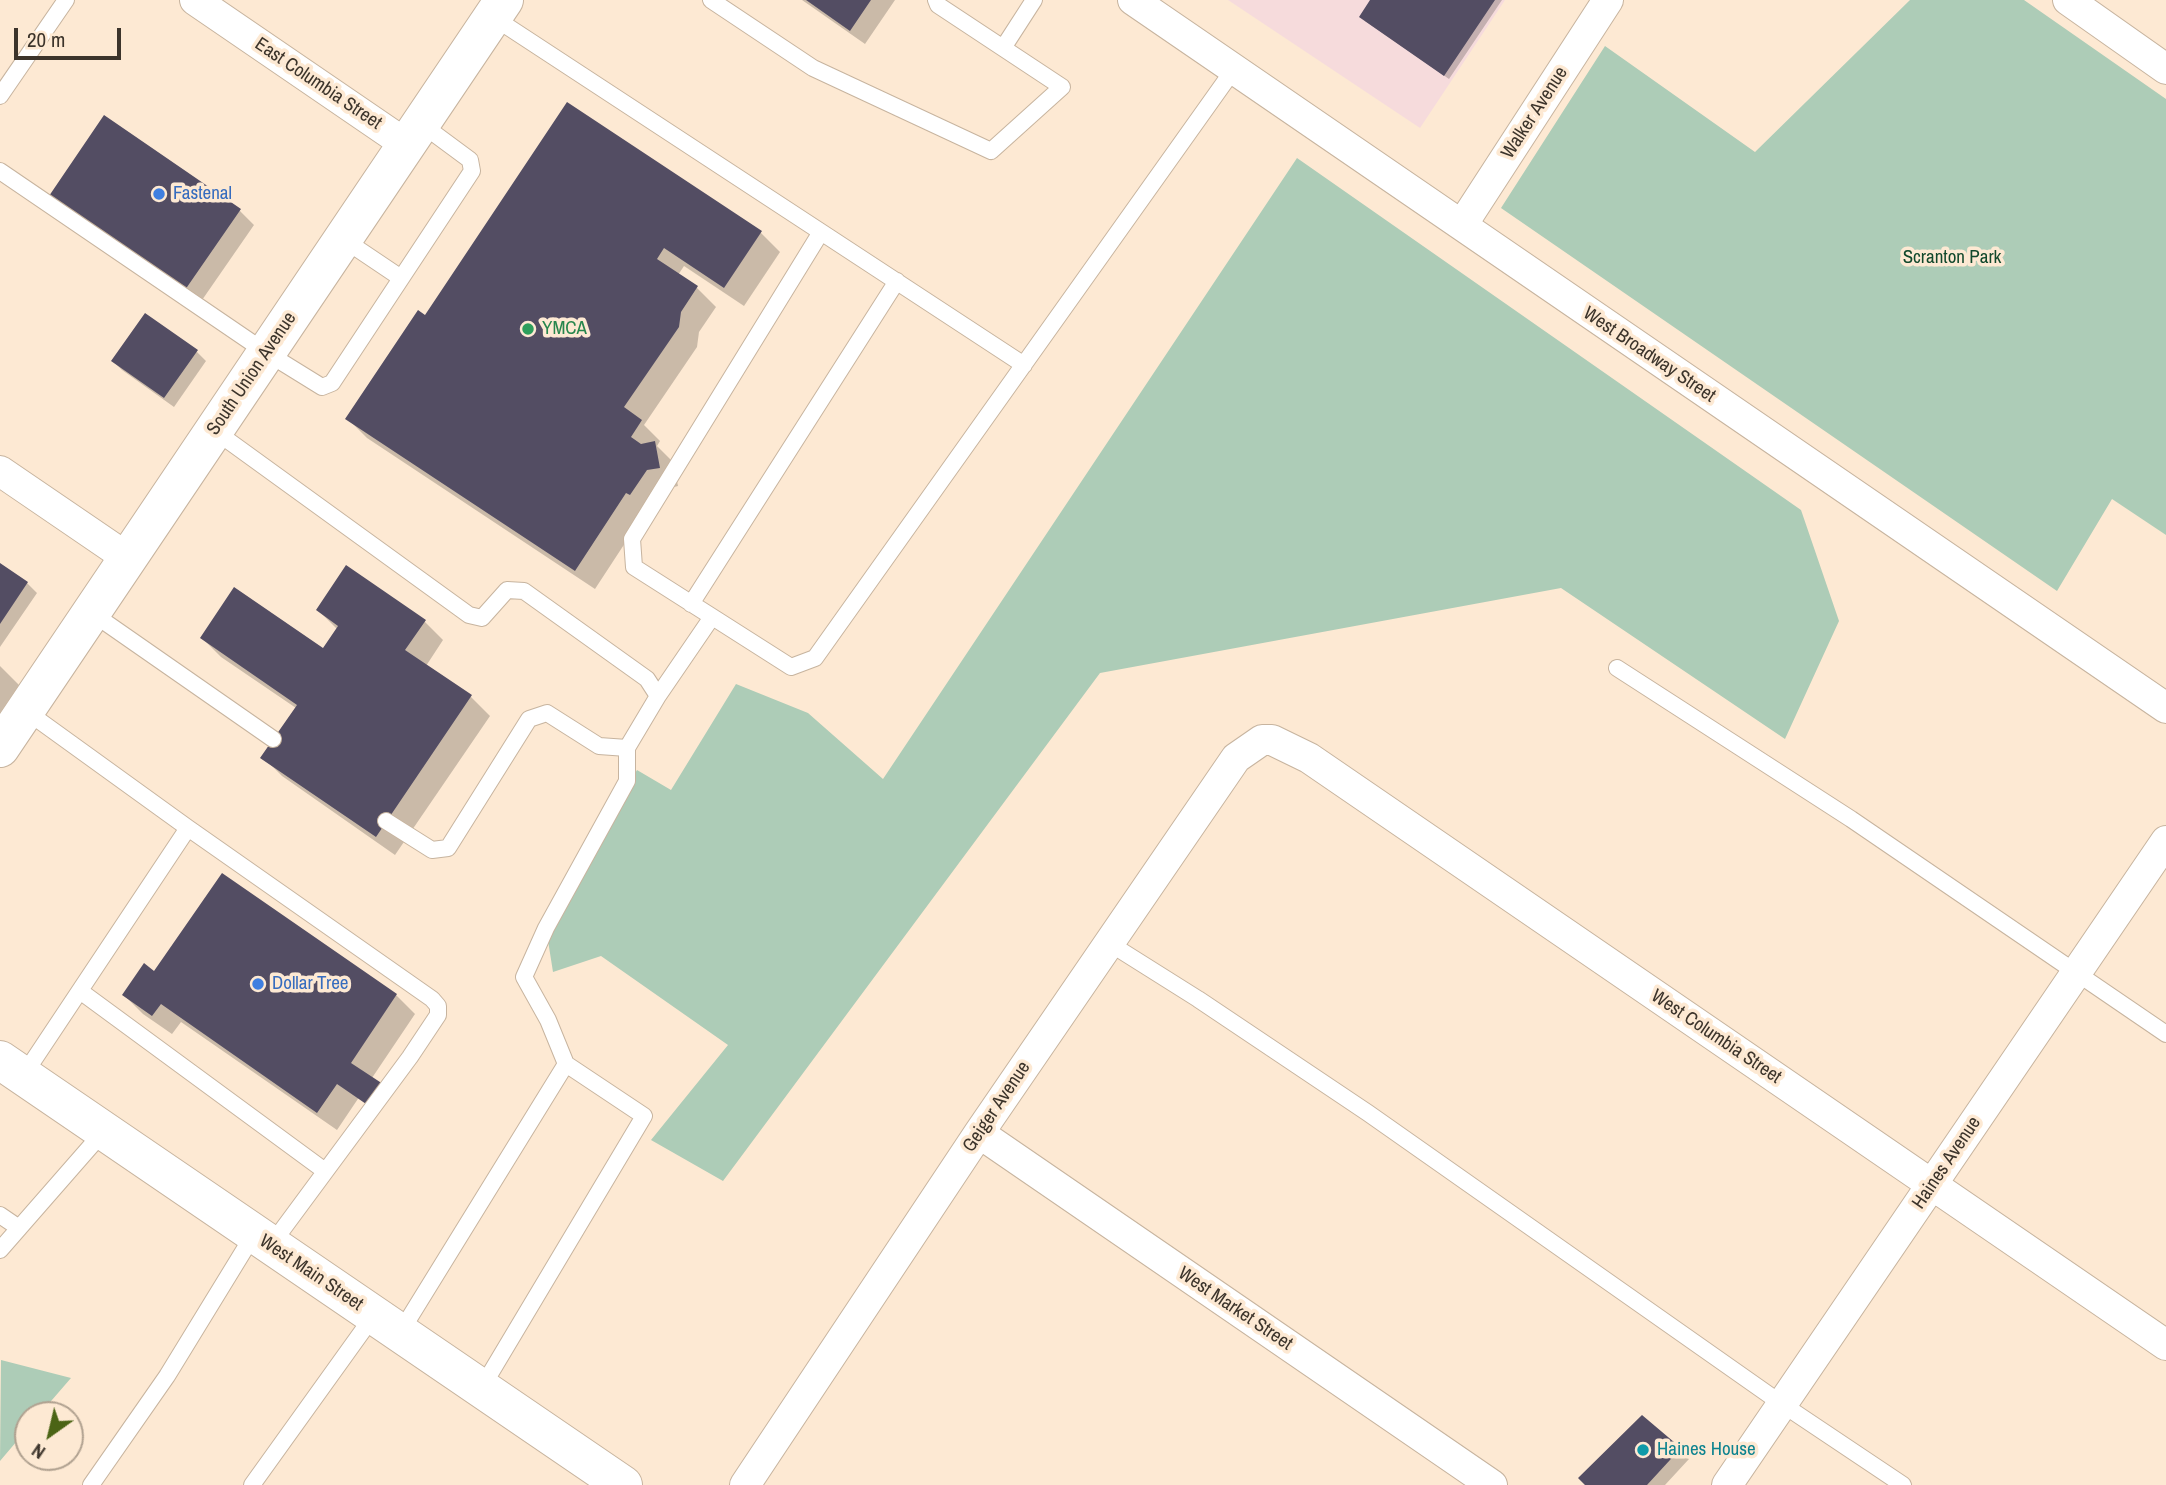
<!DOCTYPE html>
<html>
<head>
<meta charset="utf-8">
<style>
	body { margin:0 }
	#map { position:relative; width:2166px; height:1485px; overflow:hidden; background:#fde9d3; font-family:"Archivo Narrow",sans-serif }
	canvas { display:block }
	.north { position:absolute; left:14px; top:1401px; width:70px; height:70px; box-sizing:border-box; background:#fde9d3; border:2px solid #b0a190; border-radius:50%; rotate:214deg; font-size:19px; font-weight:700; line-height:28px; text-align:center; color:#3c342b }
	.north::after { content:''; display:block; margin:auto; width:24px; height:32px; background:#4b6415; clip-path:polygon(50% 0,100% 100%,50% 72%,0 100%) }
	.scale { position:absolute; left:14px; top:28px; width:107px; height:32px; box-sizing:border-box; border:4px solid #3c342b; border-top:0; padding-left:9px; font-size:21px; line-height:24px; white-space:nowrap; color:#3c342b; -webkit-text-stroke:5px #fde9d3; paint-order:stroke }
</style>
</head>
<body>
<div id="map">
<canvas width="2166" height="1485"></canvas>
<div class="north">N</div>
<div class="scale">20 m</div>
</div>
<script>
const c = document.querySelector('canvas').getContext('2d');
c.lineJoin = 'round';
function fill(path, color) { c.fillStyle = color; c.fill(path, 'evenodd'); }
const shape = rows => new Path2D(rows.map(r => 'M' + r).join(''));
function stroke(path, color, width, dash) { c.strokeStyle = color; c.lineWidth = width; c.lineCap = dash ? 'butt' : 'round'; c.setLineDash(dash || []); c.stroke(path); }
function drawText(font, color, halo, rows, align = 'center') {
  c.font = font + ' "Archivo Narrow",sans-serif'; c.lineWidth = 7; c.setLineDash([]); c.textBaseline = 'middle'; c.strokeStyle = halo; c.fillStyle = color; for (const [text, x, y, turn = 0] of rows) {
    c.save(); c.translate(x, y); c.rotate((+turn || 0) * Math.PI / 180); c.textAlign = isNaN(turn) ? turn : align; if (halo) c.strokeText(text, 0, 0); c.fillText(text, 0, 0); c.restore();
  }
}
fill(shape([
	[1228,0,1505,0,1420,128]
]), '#f6dbdc');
fill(shape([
	[1910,0,2024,0,2166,99,2166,535,2112,499,2057,591,1501,208,1605,46,1755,152],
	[1297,158,1801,510,1839,621,1785,739,1561,588,1100,673,723,1181,651,1140,728,1045,601,956,553,972,546,928,637,770,671,790,736,684,808,713,883,779],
	[1,1360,71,1378,39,1415,28,1415,28,1428,0,1461]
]), '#adccb7');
fill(shape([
	[802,0,895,0,865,44],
	[1372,0,1502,0,1449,79,1365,21],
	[568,105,761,233,780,252,744,306,684,266,678,275,697,288,716,307,699,332,697,347,644,425,660,441,657,446,673,462,678,486,666,489,646,511,595,589,367,438,348,419,426,317],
	[65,210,240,211,254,225,200,303],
	[197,352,206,361,174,407,122,370,113,361],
	[0,565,27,583,37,593,0,647],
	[318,610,424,621,443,640,426,666,471,697,490,716,395,855,282,776,263,757,296,708,221,657,202,638,323,650,337,629],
	[0,666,19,685,0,713],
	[155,973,396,995,415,1014,337,1130,181,1022,172,1034,143,1014,124,995],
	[1642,1417,1689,1459,1665,1485,1587,1485]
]), '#0003');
fill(shape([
	[806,0,871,0,850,31],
	[1370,0,1495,0,1444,76,1359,17],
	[567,102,762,231,724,288,664,248,657,259,698,286,681,312,679,327,624,407,642,420,631,437,641,444,655,441,660,468,647,470,630,495,626,493,575,571,345,419,418,310,425,315],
	[104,115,241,209,185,290,49,196],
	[145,313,198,350,164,398,111,361],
	[0,563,28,582,0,624],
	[346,565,426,620,405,650,472,695,376,837,260,758,297,705,200,638,234,587,323,648,338,626,316,610],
	[222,873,397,994,351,1063,383,1084,369,1106,337,1084,317,1113,161,1004,152,1016,122,995,144,963,154,971],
	[1642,1415,1681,1448,1647,1485,1585,1485,1578,1478]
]), '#534d63');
const lane = shape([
	[711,0,813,68,991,151,1062,87,938,5,936,0],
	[493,17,1024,365],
	[1003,48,1034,0],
	[0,96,66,0],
	[0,171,267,353,322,387,332,383,472,171,470,160,420,123],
	[821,232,632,539,634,567,791,667,815,658,1234,69],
	[343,239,401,278],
	[215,431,469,615,482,618,507,590,524,591,647,679,658,696,627,748,599,746,547,713,529,719,448,848,432,850,386,821],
	[691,604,897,281],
	[92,613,273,739],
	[1617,668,1851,819,2166,1034],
	[658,696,712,617],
	[26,711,188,828,432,999,438,1006,438,1015,410,1057,271,1245],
	[1109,943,1198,999,1368,1113,1782,1404,1903,1485],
	[80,991,325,1171],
	[23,1076,188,828],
	[0,1215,19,1228],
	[0,1250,104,1131],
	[400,1333,566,1064,548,1020,524,977,546,928,627,781,627,748],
	[481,1389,644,1116,566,1064],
	[91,1485,167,1376,254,1234],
	[252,1485,374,1315]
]);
const street = shape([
	[195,0,407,145],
	[1133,0,2166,708],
	[2068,0,2166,69],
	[1462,225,1608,0],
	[0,471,129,559],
	[979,1133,1492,1485],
	[745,1485,979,1133,1236,758,1262,740,1272,740,1309,758,2166,1345],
	[1727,1485,2166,841]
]);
const secondary = shape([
	[0,748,504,0],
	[0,1060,623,1485]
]);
stroke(lane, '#c7b49f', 18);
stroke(street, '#c7b49f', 32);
stroke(secondary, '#c7b49f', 40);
stroke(lane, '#fff', 16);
stroke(street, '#fff', 30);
stroke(secondary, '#fff', 38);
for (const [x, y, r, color] of [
	[159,194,7,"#3f7fe0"],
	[528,329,7,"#2e9e5b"],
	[258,984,7,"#3f7fe0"],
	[1643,1450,7,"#0f9aa8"]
]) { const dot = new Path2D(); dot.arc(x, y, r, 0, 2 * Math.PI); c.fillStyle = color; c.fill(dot); stroke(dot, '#fde9d3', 2.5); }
drawText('19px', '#3c342b', '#fde9d3', [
	["East Columbia Street",318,84,34],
	["Walker Avenue",1535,113,-57],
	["West Broadway Street",1649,355,34],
	["South Union Avenue",252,374,-56],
	["West Columbia Street",1716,1037,34],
	["Geiger Avenue",997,1107,-56],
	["Haines Avenue",1947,1163,-56],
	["West Main Street",311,1273,34],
	["West Market Street",1235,1309,34]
]);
drawText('19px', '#366cbe', '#fde9d3', [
	["Fastenal",173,194],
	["Dollar Tree",272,984]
], 'left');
drawText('19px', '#11482c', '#fde9d3', [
	["Scranton Park",1952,258]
]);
drawText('19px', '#27864d', '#fde9d3', [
	["YMCA",542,329]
], 'left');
drawText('19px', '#0d838f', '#fde9d3', [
	["Haines House",1657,1450]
], 'left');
</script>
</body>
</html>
